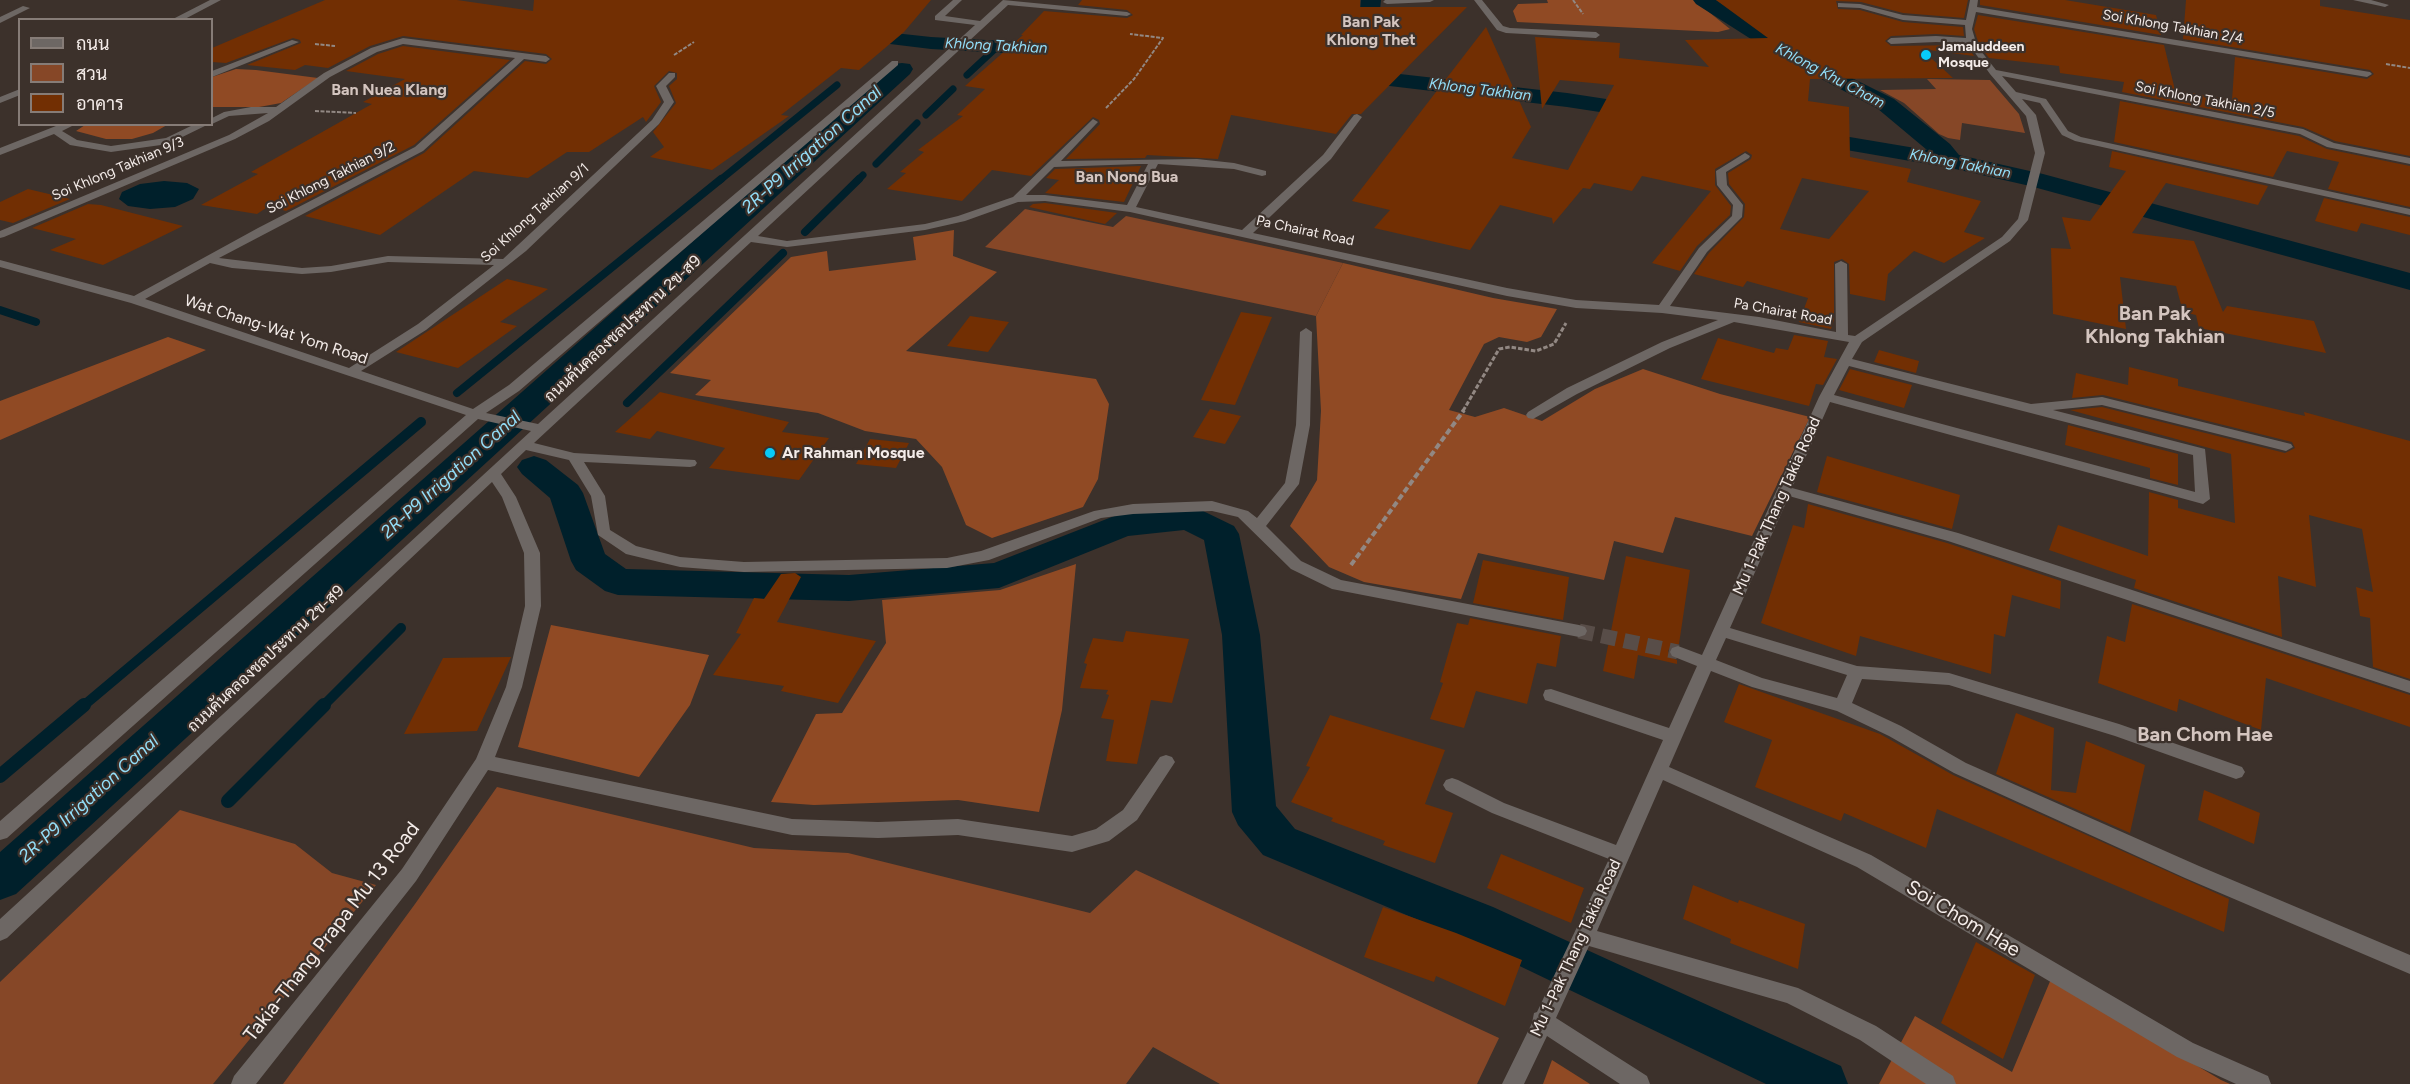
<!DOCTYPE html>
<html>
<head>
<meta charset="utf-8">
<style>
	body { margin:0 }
	#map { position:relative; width:2410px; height:1084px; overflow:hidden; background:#3c312b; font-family:Figtree,Sarabun,sans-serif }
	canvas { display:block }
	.legend { position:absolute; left:18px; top:18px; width:195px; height:108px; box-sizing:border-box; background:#3c312b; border:2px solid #867c77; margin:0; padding:8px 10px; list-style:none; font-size:18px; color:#f4ece9 }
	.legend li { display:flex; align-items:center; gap:12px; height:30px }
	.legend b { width:30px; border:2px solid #867c77 }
</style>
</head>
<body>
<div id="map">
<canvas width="2410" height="1084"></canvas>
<ul class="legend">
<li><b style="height:8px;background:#6d6764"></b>ถนน</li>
<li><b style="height:16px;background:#864727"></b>สวน</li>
<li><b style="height:16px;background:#722f03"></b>อาคาร</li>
</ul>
</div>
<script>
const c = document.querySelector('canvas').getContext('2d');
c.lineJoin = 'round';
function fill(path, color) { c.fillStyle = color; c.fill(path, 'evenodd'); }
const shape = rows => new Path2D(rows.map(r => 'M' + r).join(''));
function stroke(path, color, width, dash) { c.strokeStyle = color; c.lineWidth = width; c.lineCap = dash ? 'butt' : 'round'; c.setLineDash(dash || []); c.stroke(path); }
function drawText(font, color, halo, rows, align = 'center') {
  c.font = font + ' Figtree,Sarabun,sans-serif'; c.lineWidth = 4.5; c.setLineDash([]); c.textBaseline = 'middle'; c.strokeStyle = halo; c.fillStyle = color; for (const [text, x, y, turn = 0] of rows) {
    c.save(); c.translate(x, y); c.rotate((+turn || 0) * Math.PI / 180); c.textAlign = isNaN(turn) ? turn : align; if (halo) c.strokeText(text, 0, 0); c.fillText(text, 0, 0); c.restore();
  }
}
fill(shape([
	[1927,79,1990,80,2019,114,2025,133,1962,123,1960,140,1948,138,1939,134,1904,103,1880,90,1936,89],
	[1025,209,1113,227,1126,216,1343,263,1316,316,985,247],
	[497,787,754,848,848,853,1090,913,1136,870,1499,1038,1477,1084,1220,1084,1153,1047,1126,1084,283,1084,415,904],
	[180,810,295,844,332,873,376,885,213,1084,0,1084,0,982]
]), '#864727');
fill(shape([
	[1547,0,1694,0,1730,29,1718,32,1517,22,1513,11,1518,4,1548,3],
	[236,69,256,70,318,78,281,103,259,107,212,107,212,77],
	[85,125,85,124,167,125,153,133,132,139,106,139,76,131],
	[954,230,953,256,997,272,906,351,1096,379,1109,404,1098,479,1083,507,992,538,966,525,942,467,916,439,865,431,818,413,695,395,711,380,670,373,791,257,827,251,829,271,916,260,913,237],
	[1343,263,1493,298,1557,309,1541,337,1527,342,1499,337,1484,344,1449,410,1475,417,1504,408,1542,421,1595,389,1643,369,1720,394,1810,417,1752,536,1675,517,1663,553,1614,541,1604,580,1478,553,1461,599,1364,582,1329,567,1290,526,1317,480,1321,411,1316,316],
	[168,337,206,350,0,440,0,401],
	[1076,564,1062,710,1039,812,958,800,814,805,771,802,816,714,842,713,886,643,882,600,1000,590],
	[551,625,709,655,690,705,639,777,518,747],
	[2051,979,2221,1080,2230,1084,1879,1084,1915,1016,2012,1072],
	[1552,1060,1590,1084,1543,1084]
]), '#904a24');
fill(shape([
	[164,181,187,183,199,189,193,199,175,207,150,209,128,206,119,199,122,192,140,184]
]), '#00202b');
stroke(shape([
	[967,75,997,47],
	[926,115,953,89],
	[876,164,917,123],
	[719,181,837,85],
	[857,181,863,175]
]), '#00202b', 7);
stroke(shape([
	[805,232,859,179],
	[0,310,36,322],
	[457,393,721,179],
	[627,403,783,253]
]), '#00202b', 8);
stroke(shape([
	[82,707,421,422],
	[322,707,401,628]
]), '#00202b', 10);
stroke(shape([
	[0,776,84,705],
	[228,801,324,705]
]), '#00202b', 14);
fill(shape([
	[1361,0,1381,0,1380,10,1409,38,1412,42,1409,46,1402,48,1395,46,1363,15,1360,11,1361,0],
	[1693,0,1716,0,1790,47,1894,99,1950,144,1959,155,2043,174,2410,273,2410,290,2030,186,1951,168,1794,141,1790,136,1794,131,1802,129,1927,150,1878,109,1776,55,1696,4,1693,0],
	[848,28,931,37,1059,44,1066,46,1070,50,1066,54,1059,56,931,49,841,38,838,34,841,30,848,28],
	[902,63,910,64,913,69,910,74,16,894,0,900,0,852,894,64,902,63],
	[1347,68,1567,93,1652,106,1660,108,1663,113,1660,118,1652,120,1567,107,1339,80,1336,75,1339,70,1347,68],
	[534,456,546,460,578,485,583,493,605,554,626,569,849,575,994,563,1122,513,1189,506,1201,510,1234,526,1239,534,1260,635,1276,806,1295,829,1493,907,1841,1066,1848,1084,1766,1084,1459,937,1263,855,1238,825,1232,812,1222,635,1204,540,1184,530,1128,536,999,588,849,601,618,595,605,591,576,570,571,561,550,498,522,474,517,467,522,460,534,456]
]), '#00202b');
fill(shape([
	[325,0,457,0,533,11,534,0,931,0,904,32,859,70,841,68,781,115,789,116,712,170,650,157,664,147,653,132,676,103,669,86,677,79,677,73,669,71,654,86,661,102,646,122,643,117,589,152,567,152,528,178,474,171,380,235,305,216,424,153,525,61,546,64,552,59,546,54,403,36,370,46,328,68,305,65,295,70,247,65,301,43,300,40,293,38,226,63,212,62,212,48],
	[1082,0,1360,0,1360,7,1467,7,1361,114,1352,114,1336,134,1231,115,1218,159,1147,155,1145,158,1066,159,1100,124,1099,120,1093,117,1031,176,992,170,962,201,887,189,906,173,900,172,924,152,918,150,963,116,957,115,985,89,965,86,1023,35,1021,35,1044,11,1127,18,1133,15,1127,10,1078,5],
	[1716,0,1968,0,1964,18,1903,13,1861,2,1836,1,1838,9,1860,10,1903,22,1963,27,1964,36,1936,34,1891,36,1885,41,1891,46,1967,45,1974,56,1921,49,1953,78,1810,79,1808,101,1849,107,1850,157,1911,169,1907,182,1981,201,1964,232,1985,238,1944,263,1914,251,1888,274,1885,301,1850,294,1849,264,1842,259,1834,262,1834,320,1831,329,1799,322,1808,298,1747,281,1743,287,1694,274,1709,253,1744,217,1745,204,1729,184,1728,173,1751,159,1752,155,1746,151,1715,169,1715,185,1731,206,1730,215,1697,246,1680,271,1652,263,1711,191,1642,176,1632,191,1594,183,1590,189,1583,188,1553,224,1552,218,1500,205,1470,250,1374,228,1390,210,1352,201,1486,27,1531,127,1512,158,1568,170,1614,85,1560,80,1542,109,1535,37,1620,43,1619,58,1709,67,1685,40,1768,38],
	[1802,178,1869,191,1829,239,1780,229],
	[1980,0,2065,0,2156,15,2161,35,1980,5],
	[2186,0,2320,0,2320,6,2410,20,2410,156,2335,141,2303,127,2122,92,2124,82,2060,73,2059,66,1989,58,1979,45,1974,29,1978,15,2164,45,2175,90,2232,100,2235,57,2367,79,2374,74,2370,70,2183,39],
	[403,46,510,60,414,145,286,211,269,206,257,214,201,205,258,174,251,172,372,104,363,102,405,79,346,71,378,54],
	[2120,101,2299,136,2327,149,2410,166,2410,207,2328,189,2339,162,2287,151,2273,177,2114,142],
	[2112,151,2268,186,2258,205,2166,183,2132,233,2194,241,2223,312,2227,306,2314,321,2326,353,2199,328,2196,315,2183,312,2176,286,2120,277,2126,329,2053,314,2051,248,2071,249,2062,217,2090,221,2126,171,2109,167],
	[1141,166,1124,202,1045,193,1059,180,1046,178,1055,169],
	[28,189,70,199,13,223,0,220,0,202],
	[2324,198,2410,217,2410,235,2361,223,2357,232,2315,221],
	[1045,203,1117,213,1105,224,1029,207,1033,204],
	[88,204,101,205,183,226,103,265,50,250,76,239,32,228],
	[507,279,548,289,500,322,517,326,458,368,396,352],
	[1241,312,1272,317,1235,405,1201,400],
	[970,316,1009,322,988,352,947,346],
	[1794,335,1828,341,1824,357,1837,359,1823,385,1816,384,1809,406,1701,379,1718,338,1774,353,1776,348,1788,350],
	[1879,350,1919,361,1916,373,1874,362],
	[2129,367,2178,379,2178,386,2305,416,2304,412,2410,441,2410,679,2373,667,2370,618,2360,616,2356,587,2373,592,2362,529,2309,515,2316,587,2278,576,2282,637,2134,588,2136,580,2049,550,2058,525,2148,556,2149,492,2178,500,2178,508,2235,523,2231,454,2070,410,2102,407,2285,453,2295,448,2292,442,2103,395,2072,398,2076,373,2128,385],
	[1850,369,1912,385,1904,408,1839,390],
	[660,392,789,422,782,432,829,438,799,480,709,468,725,448,657,431,650,439,615,432],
	[1210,409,1241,416,1225,444,1193,437],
	[2068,425,2178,454,2178,485,2150,478,2150,468,2065,445],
	[870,439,909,443,896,468,856,464],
	[1827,456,1960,495,1952,529,1817,492],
	[1808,504,1947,543,2061,581,2060,609,2012,595,2005,637,1994,634,1991,674,1860,636,1856,656,1761,623,1793,525,1804,528],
	[1626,556,1690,570,1679,644,1671,646,1668,651,1670,657,1677,660,1677,664,1638,655,1634,679,1603,671],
	[1483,560,1569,577,1563,620,1473,603],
	[795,573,801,577,777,622,876,641,838,703,781,691,784,686,713,675,741,634,736,633,754,598,764,599,781,574],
	[2132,604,2410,695,2410,727,2266,678,2261,730,2179,699,2177,712,2098,683,2107,636,2125,642],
	[1470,618,1561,636,1556,667,1537,663,1527,704,1476,691,1464,728,1430,719,1443,683,1440,682,1457,623,1468,625],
	[1126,631,1189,639,1172,703,1151,700,1137,764,1106,761,1114,720,1101,718,1109,695,1106,694,1108,690,1080,688,1087,664,1084,663,1093,638,1123,642],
	[511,657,477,731,404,734,443,658],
	[1739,684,1880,734,1953,775,2229,899,2224,932,1937,809,1926,848,1844,813,1841,821,1755,787,1772,740,1724,722],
	[2016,713,2054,728,2051,790,2076,793,2086,741,2145,765,2130,833,1996,774],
	[1330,715,1445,750,1425,804,1453,813,1435,863,1383,845,1385,841,1331,821,1333,818,1291,802,1310,767,1306,766],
	[2204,790,2260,813,2254,844,2198,820],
	[1501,854,1584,888,1571,923,1487,888],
	[1693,885,1738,903,1739,900,1805,924,1798,969,1730,943,1731,939,1683,919],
	[1383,907,1456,933,1522,960,1505,1006,1436,976,1434,982,1364,957],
	[1976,942,2035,975,2003,1059,1941,1023]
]), '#722f03');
stroke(shape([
	[1579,631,1678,652]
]), '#584d48', 15, [15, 8]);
stroke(shape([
	[1573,0,1583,14],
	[315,44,335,46],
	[674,55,694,42],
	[2386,64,2410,68],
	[1106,108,1134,79,1163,38,1130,34],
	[315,111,356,113]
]), '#928883', 2, [4, 1.5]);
stroke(shape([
	[1463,411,1499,349,1510,347,1536,351,1554,344,1566,323]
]), '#928883', 3, [4.5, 2]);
stroke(shape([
	[1351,565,1464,410]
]), '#928883', 4, [6, 3]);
fill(shape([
	[210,0,221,0,183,20,171,20,210,0],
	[953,0,962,0,945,16,980,21,1003,0,1127,12,1131,14,1127,16,1008,5,758,236,787,241,925,224,958,216,1013,197,1093,119,1098,122,1096,124,1061,161,1197,159,1234,163,1266,171,1266,175,1262,176,1234,169,1158,164,1136,207,1242,230,1323,155,1354,115,1357,114,1362,117,1331,159,1253,233,1507,288,1576,300,1659,305,1699,248,1732,216,1733,205,1717,185,1716,171,1745,153,1750,156,1749,158,1726,172,1727,185,1743,205,1742,217,1707,252,1670,306,1759,317,1836,332,1835,264,1841,261,1847,264,1848,335,1855,336,2002,237,2018,219,2035,153,2026,116,1990,74,1968,43,1936,42,1891,44,1887,41,1891,38,1936,36,1966,38,1965,25,1903,20,1860,8,1838,7,1838,3,1860,4,1903,15,1966,20,1970,0,1978,0,1977,7,2370,72,2372,74,2367,77,1976,12,1972,29,1977,46,1996,70,2303,129,2334,143,2410,158,2410,164,2327,147,2300,134,2002,76,2016,92,2046,99,2068,131,2081,137,2410,209,2410,215,2075,141,2062,135,2040,103,2022,99,2036,115,2045,153,2028,220,2010,241,1862,342,1852,359,2031,404,2102,397,2291,444,2293,447,2286,451,2102,405,2053,410,2205,449,2210,499,2203,504,1830,402,1792,488,1958,533,2410,681,2410,693,1948,541,1789,496,1730,628,1857,666,1949,673,2119,724,2242,767,2245,772,2242,777,2236,779,2115,736,1949,685,1862,679,1852,703,1901,726,1966,763,2199,866,2410,955,2410,974,2185,878,1954,773,1889,736,1837,711,1752,687,1711,671,1669,767,1871,855,2193,1043,2268,1076,2271,1084,2236,1084,2177,1057,1857,867,1663,780,1597,931,1798,988,1876,1026,1953,1076,1956,1084,1926,1084,1860,1040,1787,1003,1589,946,1556,1018,1647,1076,1650,1084,1620,1084,1547,1036,1524,1084,1502,1084,1532,1023,1534,1013,1537,1012,1609,859,1492,813,1446,790,1443,785,1446,780,1452,778,1458,780,1504,803,1616,845,1663,740,1545,700,1543,695,1545,690,1551,689,1669,728,1697,666,1672,656,1670,652,1672,648,1678,646,1702,655,1819,397,1849,342,1734,322,1670,348,1577,394,1533,419,1528,418,1526,415,1528,412,1567,388,1662,342,1718,320,1662,313,1576,308,1507,296,1130,212,1045,201,1018,202,965,221,925,230,787,247,751,242,534,443,574,453,695,460,697,463,695,466,690,467,584,462,605,496,610,530,636,546,680,557,744,562,947,558,981,551,1094,511,1133,504,1212,501,1248,511,1257,518,1285,483,1296,425,1300,332,1306,328,1312,332,1310,425,1299,484,1266,526,1301,561,1341,580,1579,625,1585,627,1587,631,1585,635,1579,637,1332,589,1291,569,1238,517,1212,511,1133,514,1101,518,989,560,947,568,744,572,680,567,626,554,598,535,591,496,569,460,526,450,501,474,516,497,540,553,541,606,522,687,495,757,792,819,878,822,958,819,1072,836,1096,829,1123,810,1160,757,1166,755,1172,757,1175,762,1137,820,1109,841,1072,852,958,835,878,838,792,835,488,770,416,881,256,1084,231,1084,234,1076,402,869,476,759,506,687,525,606,524,553,502,497,492,482,7,938,0,941,0,919,531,431,478,419,7,838,0,840,0,821,466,415,131,303,0,267,0,260,134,296,258,228,415,147,515,58,403,44,377,52,330,77,269,121,235,139,4,237,0,238,0,231,229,135,268,113,229,116,212,124,212,118,224,112,251,107,276,107,324,73,371,48,403,38,546,56,550,59,546,62,524,59,423,151,219,258,302,268,331,266,388,256,503,259,652,120,664,102,656,86,669,73,675,73,675,77,666,86,674,102,659,124,526,251,426,330,361,371,473,409,509,385,892,61,898,61,898,65,519,391,486,413,538,424,975,25,935,20,935,16,953,0],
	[1139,164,1148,164,1127,205,1045,195,1026,195,1054,167,1139,164],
	[388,262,494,265,418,324,349,368,145,299,210,263,232,268,302,274,331,272,388,262],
	[1849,366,2193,455,2195,492,1834,395,1849,366],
	[1726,638,1847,675,1837,698,1762,678,1716,660,1726,638],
	[1385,0,1434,0,1430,2,1387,4,1383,2,1385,0],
	[1474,0,1482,0,1503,26,1510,28,1596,32,1600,35,1596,38,1506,33,1497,30,1474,0],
	[2353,0,2371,0,2389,5,2385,7,2353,0],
	[23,6,30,8,0,23,0,17,23,6],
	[292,40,299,42,212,77,212,71,292,40],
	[20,89,20,95,0,103,0,97,20,89],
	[61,124,76,124,62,131,77,140,111,146,166,138,195,124,209,124,168,144,111,152,70,145,54,134,0,155,0,148,61,124]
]), '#6d6764');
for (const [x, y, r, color] of [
	[1926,55,6,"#07cbf9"],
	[770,453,6,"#07cbf9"]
]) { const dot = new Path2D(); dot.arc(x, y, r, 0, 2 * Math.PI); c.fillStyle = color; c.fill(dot); stroke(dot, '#3c312b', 2); }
drawText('14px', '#f4ece9', '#3c312b', [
	["Soi Khlong Takhian 2/4",2173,27,10],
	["Soi Khlong Takhian 2/5",2205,100,11],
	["Soi Khlong Takhian 9/3",118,169,-23],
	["Soi Khlong Takhian 9/2",331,178,-27],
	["Soi Khlong Takhian 9/1",535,213,-42],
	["Pa Chairat Road",1305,231,12],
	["Pa Chairat Road",1783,312,10]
]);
drawText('bold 14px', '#f4ece9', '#3c312b', [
	["Jamaluddeen",1938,47],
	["Mosque",1938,63]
], 'left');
drawText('italic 15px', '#93def8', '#3c312b', [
	["Khlong Takhian",996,46,3],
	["Khlong Khu Cham",1830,76,28],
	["Khlong Takhian",1480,90,7],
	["Khlong Takhian",1960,164,11]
]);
drawText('bold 16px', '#d4c5bf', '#3c312b', [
	["Ban Pak",1371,22],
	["Khlong Thet",1371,40],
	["Ban Nuea Klang",389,90],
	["Ban Nong Bua",1127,177]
]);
drawText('16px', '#f4ece9', '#3c312b', [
	["ถนนคันคลองชลประทาน 2ข-ส9",623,329,-43],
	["Wat Chang-Wat Yom Road",276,330,18],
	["Mu 1-Pak Thang Takia Road",1777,506,-66],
	["ถนนคันคลองชลประทาน 2ข-ส9",266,659,-43],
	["Mu 1-Pak Thang Takia Road",1576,948,-65]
]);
drawText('bold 16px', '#f4ece9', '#3c312b', [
	["Ar Rahman Mosque",782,453]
], 'left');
drawText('italic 18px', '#93def8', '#3c312b', [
	["2R-P9 Irrigation Canal",812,150,-42],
	["2R-P9 Irrigation Canal",451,475,-42],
	["2R-P9 Irrigation Canal",89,799,-42]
]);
drawText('bold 20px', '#d4c5bf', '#3c312b', [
	["Ban Pak",2155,314],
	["Khlong Takhian",2155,337],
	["Ban Chom Hae",2205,735]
]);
drawText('20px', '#f4ece9', '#3c312b', [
	["Soi Chom Hae",1963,919,31],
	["Takia-Thang Prapa Mu 13 Road",332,932,-52]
]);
</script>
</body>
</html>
